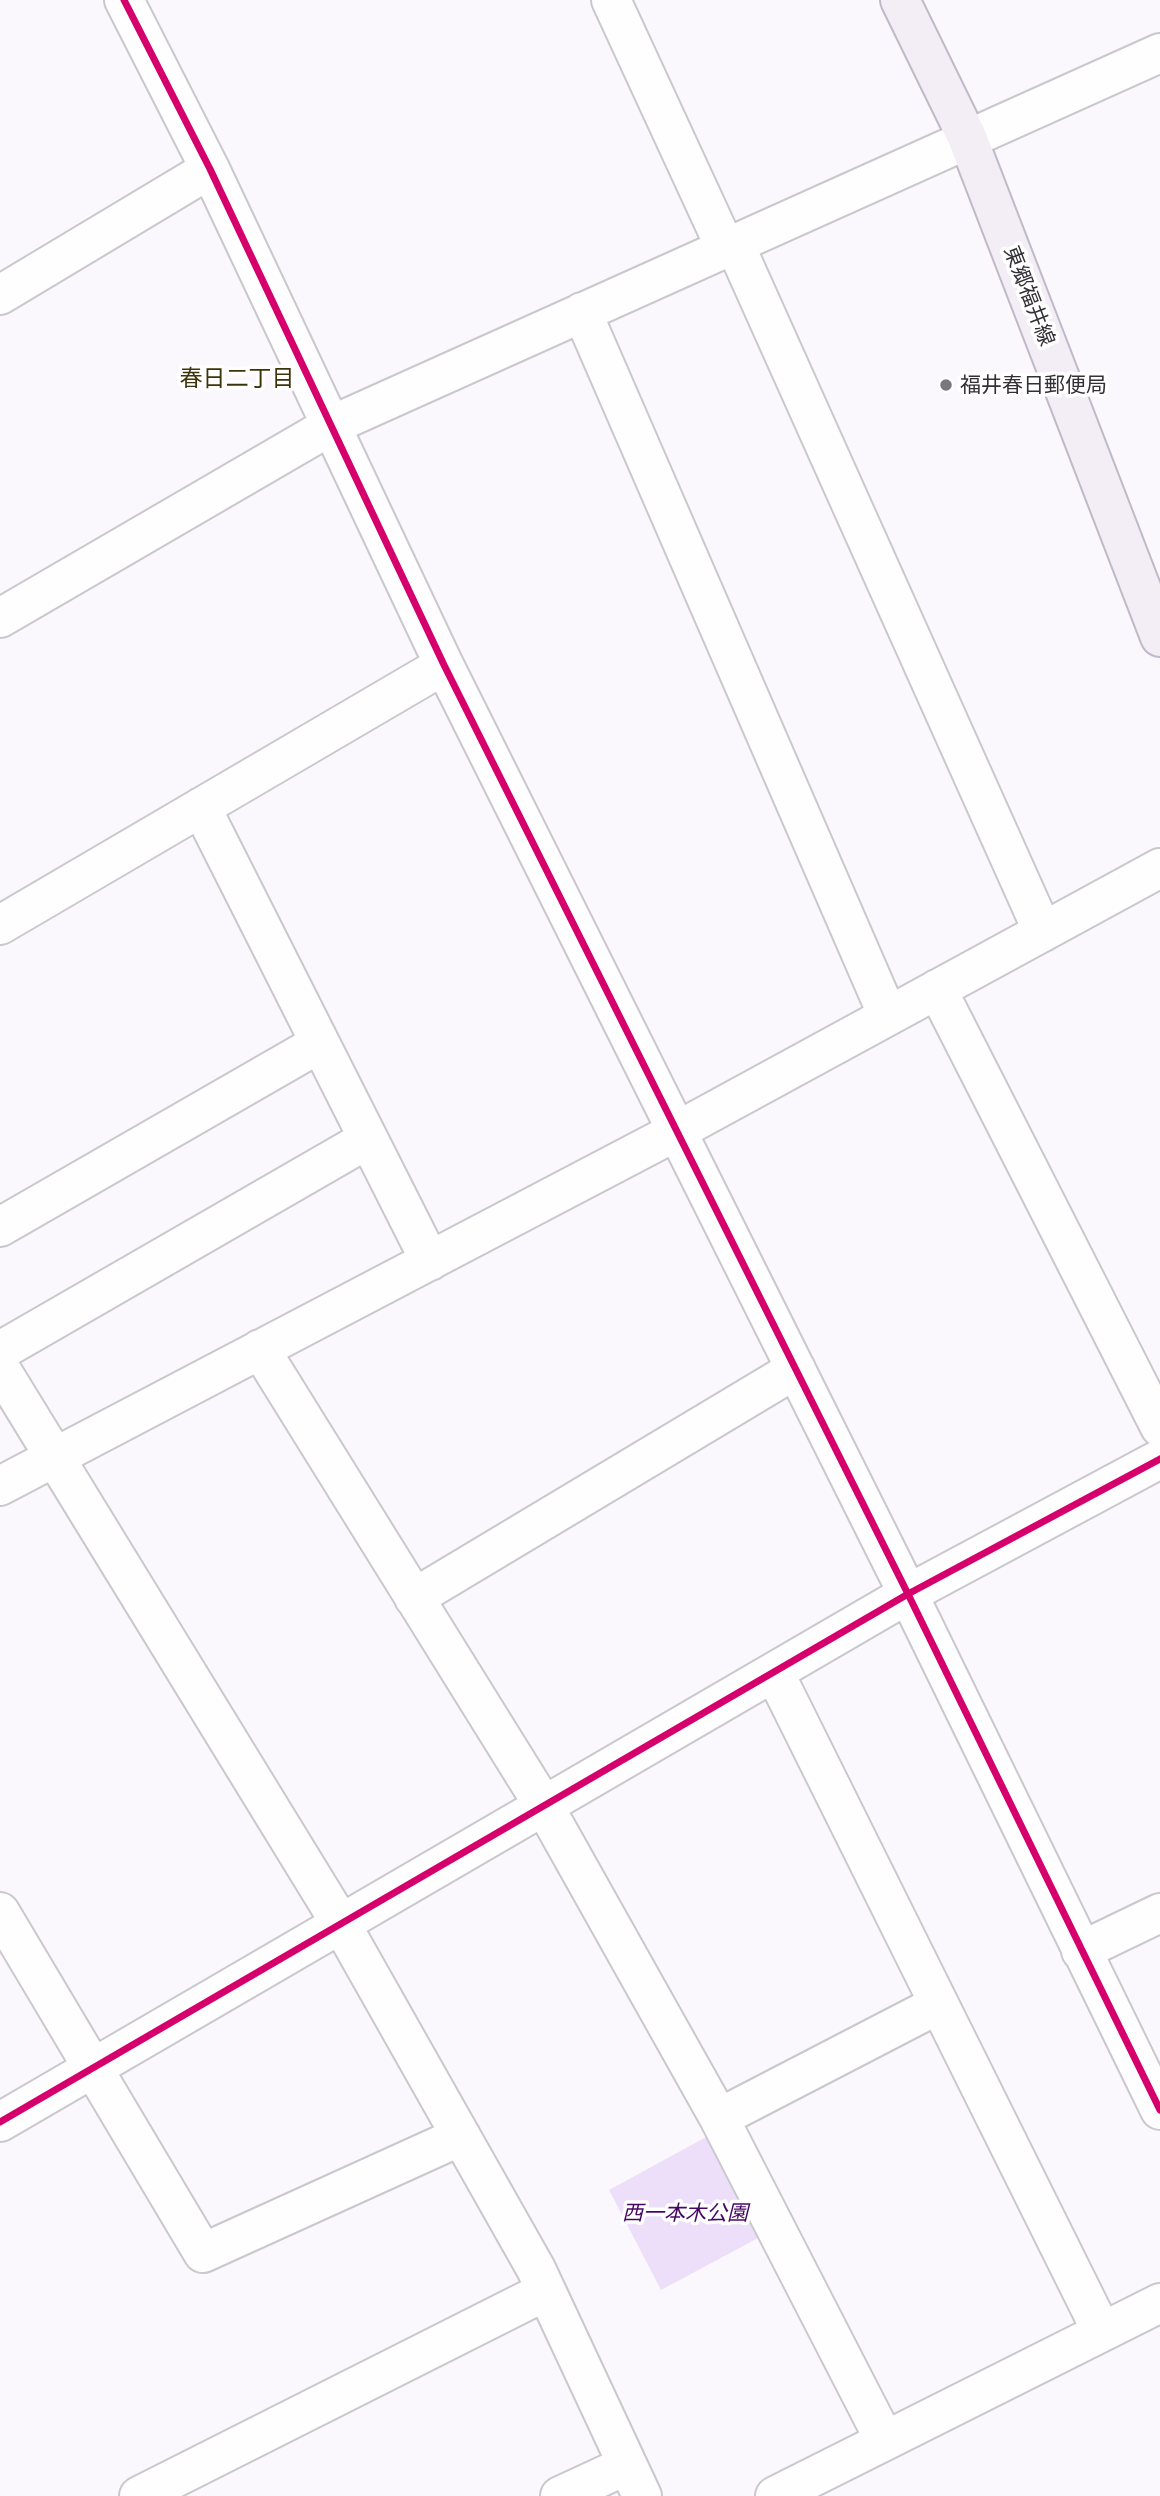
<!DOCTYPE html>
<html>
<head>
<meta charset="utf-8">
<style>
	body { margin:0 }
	canvas { display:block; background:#faf7fd }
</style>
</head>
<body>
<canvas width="1160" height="2496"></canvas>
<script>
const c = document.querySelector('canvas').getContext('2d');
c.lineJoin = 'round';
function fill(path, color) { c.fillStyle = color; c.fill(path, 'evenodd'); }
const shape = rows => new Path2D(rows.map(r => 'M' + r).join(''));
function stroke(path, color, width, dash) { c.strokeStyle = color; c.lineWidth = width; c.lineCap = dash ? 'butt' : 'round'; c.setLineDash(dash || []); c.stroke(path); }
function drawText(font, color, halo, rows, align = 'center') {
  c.font = font + ' "Playfair Display","Noto Sans JP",serif'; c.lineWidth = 7; c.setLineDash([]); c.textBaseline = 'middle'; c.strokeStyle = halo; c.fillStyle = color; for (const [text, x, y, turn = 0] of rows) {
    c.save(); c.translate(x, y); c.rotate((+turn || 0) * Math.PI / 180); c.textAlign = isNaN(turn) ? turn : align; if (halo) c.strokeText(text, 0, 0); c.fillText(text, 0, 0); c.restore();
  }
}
fill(shape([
	[708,2136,760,2237,661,2290,609,2190]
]), '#eddff9');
const minor = shape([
	[124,0,210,169,444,665,908,1594,1160,2110],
	[611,0,725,247],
	[734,243,1043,932],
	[0,295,210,169],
	[582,312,888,1016],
	[0,618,332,425,1160,53],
	[201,807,430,1261],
	[0,925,444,665],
	[937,989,1160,1427],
	[0,1227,320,1043],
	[260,1349,544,1806,719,2118,884,2439],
	[0,1351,368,1139],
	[0,1368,341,1924,536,2269,642,2496],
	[0,1486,677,1131,1160,868],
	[414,1598,796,1369],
	[774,1672,1102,2332],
	[0,1912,203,2253,461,2136],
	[1081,1951,1160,1913],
	[719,2118,939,2004],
	[0,2122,908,1594,1160,1459],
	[139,2496,546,2291],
	[560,2496,627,2465],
	[775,2496,1160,2303]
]);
const major = shape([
	[900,0,967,137,1160,637]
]);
stroke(minor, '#cac7cd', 42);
stroke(major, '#c1b9c8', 42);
stroke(minor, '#fefeff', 38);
stroke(major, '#f3eef6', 38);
stroke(shape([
	[124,0,210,169,444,665,908,1594,1160,2110],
	[0,2122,908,1594,1160,1459]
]), '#d6006c', 7);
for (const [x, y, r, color] of [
	[946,385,7,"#79767c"]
]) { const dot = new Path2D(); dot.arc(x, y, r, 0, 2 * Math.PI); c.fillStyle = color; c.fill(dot); stroke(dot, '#fff', 2.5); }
drawText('21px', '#333036', '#fff', [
	["東郷福井線",1029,296,69]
]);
drawText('21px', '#333036', '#fff', [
	["福井春日郵便局",960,385]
], 'left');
drawText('italic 21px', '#460565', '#fff', [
	["西一本木公園",685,2213]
]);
drawText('23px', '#3c350a', '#fff', [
	["春日二丁目",237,379]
]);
</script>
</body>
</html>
